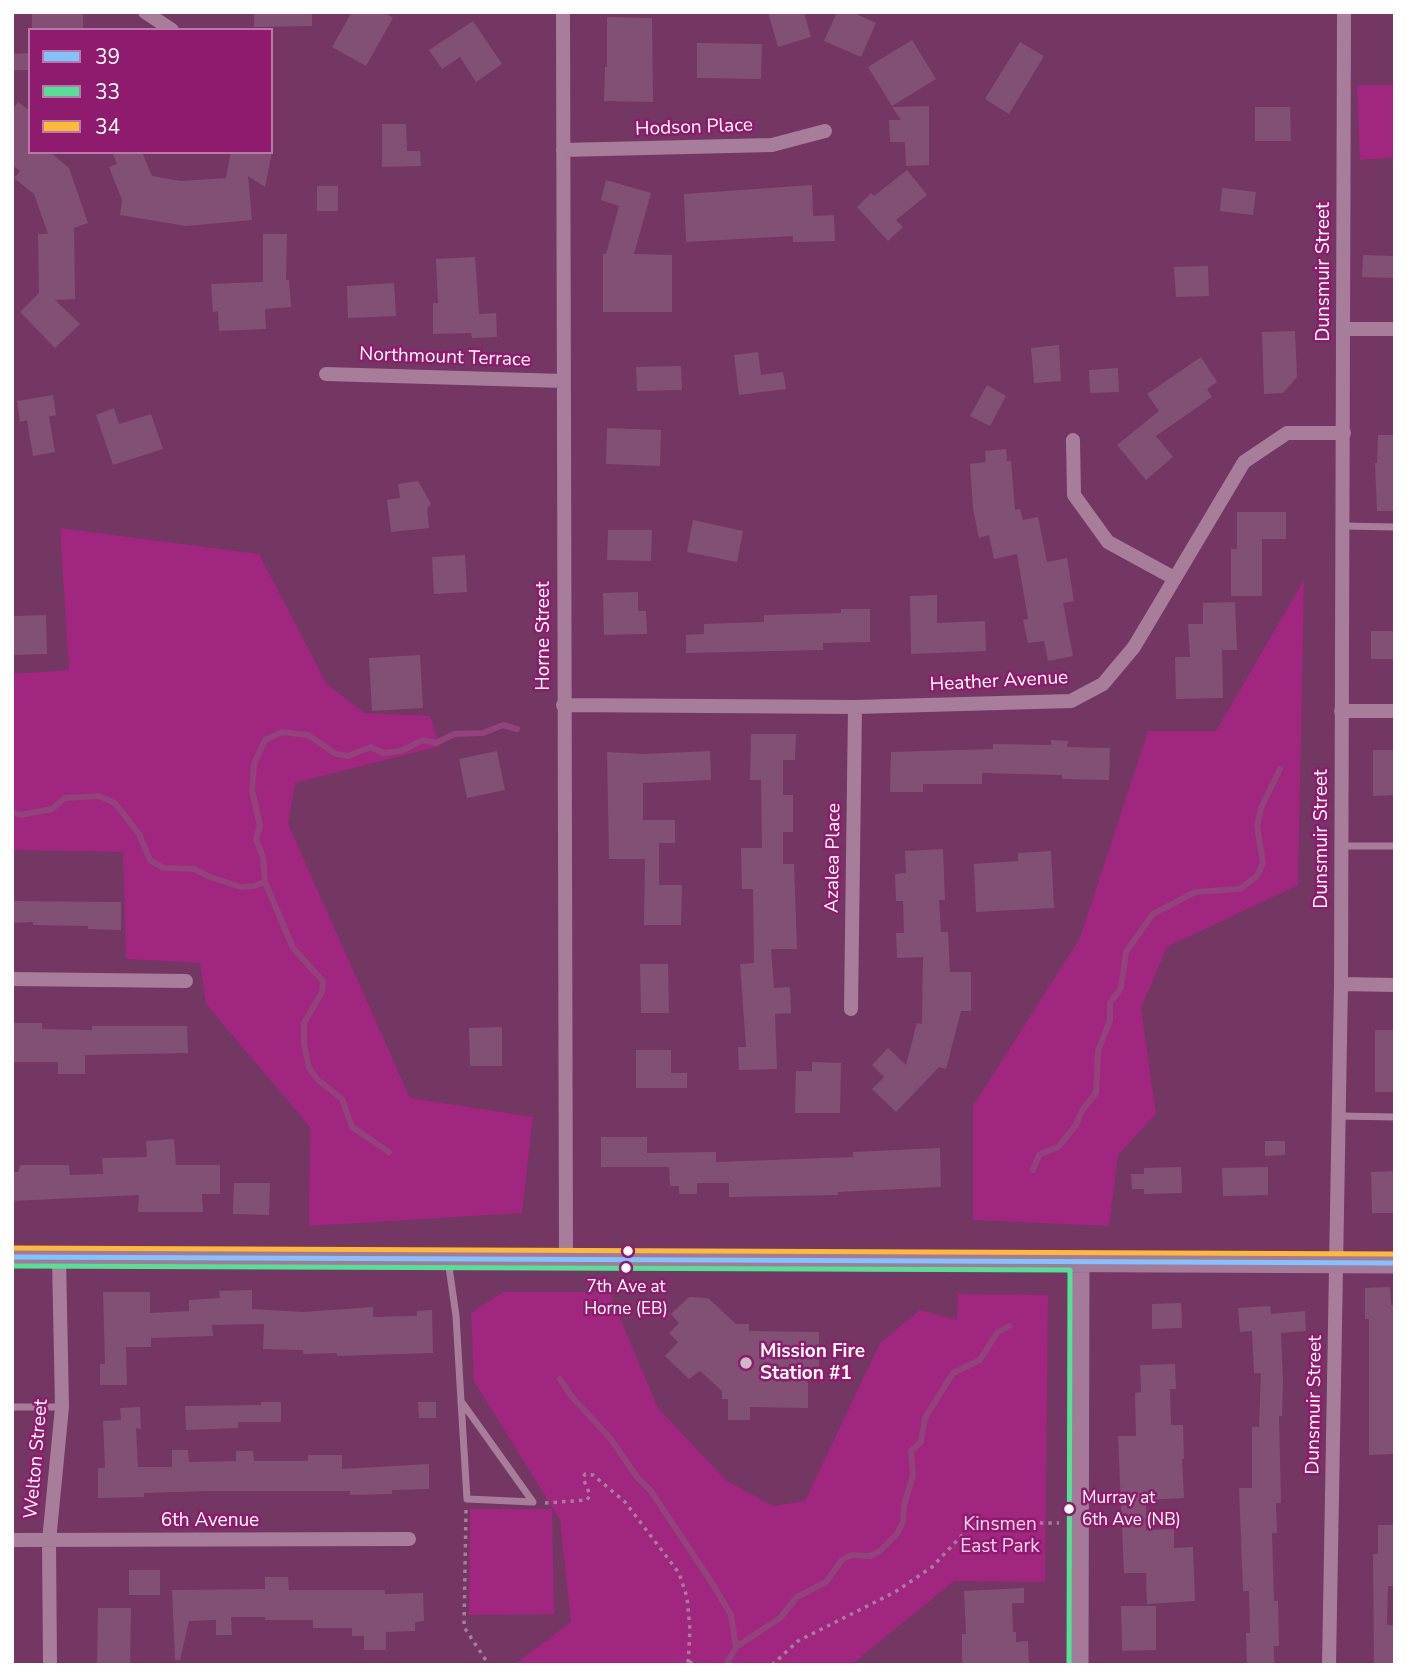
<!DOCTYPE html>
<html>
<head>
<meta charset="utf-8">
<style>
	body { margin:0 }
	#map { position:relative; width:1407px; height:1677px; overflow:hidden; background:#743663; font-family:"Nunito Sans",sans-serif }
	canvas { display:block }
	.frame { position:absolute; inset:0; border:14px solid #fff; pointer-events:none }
	.legend { position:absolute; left:28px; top:28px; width:245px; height:126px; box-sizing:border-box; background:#8f1b6e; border:2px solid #bc76a8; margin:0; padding:9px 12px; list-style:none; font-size:21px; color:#fff }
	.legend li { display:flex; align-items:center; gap:14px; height:35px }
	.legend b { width:35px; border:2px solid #bc76a8 }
</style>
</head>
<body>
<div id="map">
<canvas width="1407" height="1677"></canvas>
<div class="frame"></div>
<ul class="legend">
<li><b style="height:9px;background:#80c3ff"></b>39</li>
<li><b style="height:9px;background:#53e195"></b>33</li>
<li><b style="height:9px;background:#fdba36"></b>34</li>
</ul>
</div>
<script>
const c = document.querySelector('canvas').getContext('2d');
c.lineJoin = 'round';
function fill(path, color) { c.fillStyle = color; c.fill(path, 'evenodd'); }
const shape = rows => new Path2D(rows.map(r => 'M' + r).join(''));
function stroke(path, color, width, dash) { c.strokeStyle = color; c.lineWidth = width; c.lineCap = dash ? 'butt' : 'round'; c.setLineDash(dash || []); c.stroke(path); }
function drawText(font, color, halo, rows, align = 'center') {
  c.font = font + ' "Nunito Sans",sans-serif'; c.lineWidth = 5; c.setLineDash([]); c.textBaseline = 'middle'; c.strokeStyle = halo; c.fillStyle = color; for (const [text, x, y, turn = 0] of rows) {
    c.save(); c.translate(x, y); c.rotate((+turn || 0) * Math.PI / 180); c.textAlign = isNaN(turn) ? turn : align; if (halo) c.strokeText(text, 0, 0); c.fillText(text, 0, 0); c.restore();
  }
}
fill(shape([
	[1357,85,1395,85,1395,157,1360,160],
	[60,528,259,554,326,683,364,713,430,716,440,746,295,783,288,824,410,1098,533,1117,522,1213,309,1226,310,1127,206,1004,200,963,126,959,123,852,12,850,12,674,69,670],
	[1304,580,1298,885,1167,947,1141,1008,1156,1114,1118,1155,1109,1226,973,1220,973,1106,1080,938,1148,731,1216,731],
	[503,1292,609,1292,658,1408,727,1481,773,1506,805,1501,880,1343,920,1310,957,1320,958,1294,1048,1295,1045,1582,954,1581,851,1665,514,1665,571,1622,560,1520,474,1381,471,1313],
	[470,1509,552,1509,554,1614,469,1615]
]), '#a12680');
stroke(shape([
	[12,812,20,815,52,809,65,798,99,796,115,803,139,834,150,860,163,868,194,869,210,877,241,887,254,886,265,882,293,948,323,981,322,992,304,1023,304,1044,309,1068,318,1080,342,1099,352,1127,389,1152],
	[265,882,263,857,256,839,260,826,252,790,254,764,265,740,282,732,308,735,336,754,348,756,371,747,383,753,401,751,423,740,436,743,454,734,483,733,503,725,517,729],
	[1033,1170,1039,1155,1058,1147,1076,1125,1083,1109,1096,1093,1098,1051,1110,1020,1110,1003,1121,988,1126,952,1153,914,1195,892,1240,889,1257,876,1263,863,1257,826,1261,808,1280,769],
	[560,1379,572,1397,610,1438,637,1477,651,1491,712,1583,731,1615,736,1647],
	[726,1665,736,1647,780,1618,797,1597,826,1582,842,1560,851,1555,870,1556,880,1551,897,1534,903,1522,904,1505,913,1476,911,1451,921,1442,925,1418,953,1373,980,1360,997,1333,1009,1326]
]), '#93427c', 6);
fill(shape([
	[32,12,83,12,83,29,32,29],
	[254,12,312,12,312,26,254,27],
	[352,12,384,12,393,18,366,66,332,47],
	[768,12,804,12,811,37,778,47],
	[837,12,852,12,876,23,861,57,824,41],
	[607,17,652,18,653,102,604,101,605,67,607,67],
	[473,21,502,64,476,82,460,57,442,69,429,50],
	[912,40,936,79,892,106,868,67],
	[1020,42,1044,56,1009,114,985,99],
	[697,43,762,44,761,79,697,78],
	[30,53,30,70,12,70,12,54],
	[18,102,30,111,30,152,50,152,69,168,88,223,74,228,75,299,55,300,80,324,55,348,20,312,39,293,38,234,48,234,34,194,14,178,20,171,12,165,12,110],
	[929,106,929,165,906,166,905,142,890,142,889,120,901,120,892,107],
	[1255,107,1290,107,1291,141,1255,141],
	[382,124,406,124,407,151,420,151,421,166,382,167],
	[112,152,142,152,152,176,181,181,226,178,231,152,272,152,265,187,248,176,252,220,186,226,120,215,122,200,109,167,117,164],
	[907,170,927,195,896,220,903,227,888,241,857,207,871,193,874,196],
	[606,180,651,193,634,254,672,255,672,312,603,312,603,254,606,254,619,206,601,200],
	[812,185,813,216,834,215,835,241,793,242,793,236,686,242,684,194],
	[317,186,338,186,338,211,317,211],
	[1222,188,1256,192,1253,215,1220,211],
	[263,234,287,234,286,280,289,280,291,307,265,309,266,329,219,331,218,311,213,312,211,284,263,282],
	[1363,255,1395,256,1395,278,1362,277],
	[475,257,479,314,496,313,497,337,472,338,471,333,433,334,433,303,438,303,436,259],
	[1208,266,1209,296,1176,297,1174,267],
	[394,283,396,316,348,318,347,286],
	[1295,331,1297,377,1283,393,1264,394,1262,332],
	[1059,345,1061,381,1034,383,1031,348],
	[758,352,761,375,783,372,786,389,739,395,734,355],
	[1201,357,1217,382,1207,389,1212,397,1156,436,1173,457,1146,480,1117,445,1159,411,1147,394],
	[681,366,682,390,637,391,636,367],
	[1118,368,1119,392,1090,393,1089,370],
	[987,385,1006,396,990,426,970,416],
	[53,395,56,415,49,417,55,452,33,456,27,420,20,422,17,401],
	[114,408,119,424,151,414,163,449,113,465,96,415],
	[607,428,661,430,660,466,606,464],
	[1378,435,1395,435,1395,511,1377,511,1375,463,1377,463],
	[1006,449,1007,461,1011,461,1015,510,1020,509,1023,520,1038,517,1047,562,1067,558,1074,601,1063,603,1073,656,1048,661,1044,641,1028,643,1023,620,1028,619,1017,554,994,559,989,535,979,538,973,508,970,464,986,462,985,451],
	[418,481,431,504,427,508,429,528,391,532,387,500,400,498,398,484],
	[1237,512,1286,512,1286,539,1262,539,1262,596,1231,596,1231,549,1237,549],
	[693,520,743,531,737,562,687,552],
	[608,530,652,530,651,561,607,560],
	[465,555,467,592,434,594,432,557],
	[638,592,638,611,646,611,647,634,604,635,603,593],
	[937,595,937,623,985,621,986,651,911,654,910,596],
	[1235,602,1237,650,1222,650,1223,698,1176,699,1175,657,1190,657,1188,624,1203,624,1203,603],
	[841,609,870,609,870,642,823,643,823,650,686,653,686,635,704,634,704,624,764,622,764,615,841,613],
	[46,615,47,654,13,655,12,616],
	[1371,631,1395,631,1395,659,1371,659],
	[420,655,423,708,372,711,369,658],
	[751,734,796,734,795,760,783,760,783,795,793,795,793,832,783,832,783,864,794,864,797,949,771,949,774,988,790,987,791,1013,775,1014,777,1069,739,1070,738,1047,746,1047,740,964,754,963,753,889,742,889,741,848,762,848,761,780,750,780],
	[1051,740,1068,741,1067,747,1110,748,1109,780,1062,779,1062,775,982,773,982,784,923,784,923,792,890,792,891,752,993,749,993,744,1051,745],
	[1373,750,1395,750,1395,795,1373,796],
	[497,751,505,790,467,798,459,759],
	[710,751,711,780,643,783,643,820,675,820,675,843,659,843,659,885,682,885,681,925,644,925,645,859,609,859,607,752,644,754],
	[943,849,945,900,939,900,941,932,948,932,950,972,971,972,971,1011,961,1011,946,1069,939,1067,896,1112,872,1089,884,1077,872,1065,888,1048,906,1065,917,1023,922,1024,923,957,897,958,896,933,904,933,903,901,896,901,895,874,906,873,905,851],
	[1051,851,1054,908,976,912,974,864,1018,861,1018,853],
	[12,901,121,902,121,930,88,929,88,926,33,925,33,922,12,923],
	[640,964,668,964,669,1013,641,1013],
	[12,1023,42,1023,42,1029,92,1030,92,1026,187,1026,188,1053,85,1055,85,1074,58,1074,58,1062,12,1062],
	[502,1027,502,1066,470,1066,469,1028],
	[1375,1030,1395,1030,1395,1092,1375,1092],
	[636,1050,671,1050,671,1073,687,1073,687,1088,636,1088],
	[812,1062,841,1063,840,1113,795,1113,796,1071,812,1071],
	[601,1137,647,1137,647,1153,716,1152,716,1162,853,1157,853,1152,940,1148,941,1187,838,1192,838,1195,729,1197,729,1183,697,1183,697,1194,679,1194,679,1186,670,1186,669,1167,601,1167],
	[174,1139,176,1165,220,1165,220,1194,202,1194,203,1212,138,1212,139,1195,12,1201,12,1172,18,1172,20,1165,69,1165,70,1175,103,1174,102,1158,147,1157,146,1141],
	[1265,1141,1285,1141,1285,1155,1265,1156],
	[1181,1167,1182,1193,1144,1194,1144,1189,1132,1189,1131,1174,1144,1174,1144,1168],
	[1268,1167,1268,1195,1223,1196,1222,1168],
	[1395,1171,1395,1213,1372,1213,1371,1172],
	[234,1183,270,1183,269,1215,233,1214],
	[1390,1287,1391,1305,1395,1305,1395,1454,1369,1455,1369,1319,1365,1319,1365,1288],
	[252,1290,252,1309,303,1312,373,1307,373,1317,417,1316,417,1311,432,1310,433,1353,337,1356,337,1353,303,1354,303,1350,263,1349,264,1324,212,1325,213,1336,151,1338,151,1347,126,1347,127,1385,100,1385,100,1364,105,1364,103,1292,150,1292,150,1313,189,1311,189,1300,220,1298,219,1291],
	[689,1297,708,1298,736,1324,749,1324,749,1331,819,1332,819,1376,808,1376,808,1408,750,1407,750,1420,728,1420,728,1399,722,1399,722,1391,700,1371,689,1379,665,1356,678,1342,669,1333,679,1323,671,1314],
	[1181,1303,1182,1328,1152,1329,1152,1304],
	[1270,1306,1271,1314,1305,1311,1306,1331,1281,1333,1283,1381,1282,1416,1279,1416,1281,1503,1276,1503,1277,1533,1272,1533,1274,1601,1278,1601,1279,1646,1274,1646,1274,1665,1247,1665,1246,1633,1250,1633,1249,1591,1243,1591,1239,1488,1252,1488,1252,1427,1259,1427,1261,1373,1254,1373,1252,1331,1240,1332,1238,1308],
	[1175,1364,1176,1389,1170,1389,1171,1425,1183,1425,1184,1459,1182,1459,1184,1498,1146,1500,1146,1530,1174,1529,1174,1548,1193,1547,1195,1601,1147,1604,1146,1573,1124,1573,1118,1436,1136,1436,1135,1393,1141,1392,1140,1365],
	[261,1402,281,1402,281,1422,238,1422,238,1428,186,1430,185,1406,261,1405],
	[418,1402,436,1402,436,1418,419,1418],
	[140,1407,141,1429,136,1428,138,1467,172,1467,172,1450,188,1450,189,1462,236,1461,236,1451,253,1451,254,1461,308,1461,308,1455,342,1455,342,1469,429,1464,429,1489,392,1490,392,1494,350,1495,350,1491,210,1491,144,1493,144,1497,98,1498,98,1468,105,1468,103,1421,121,1420,120,1408],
	[1378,1525,1395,1525,1395,1586,1388,1586,1387,1625,1395,1625,1395,1665,1374,1665,1373,1554,1378,1554],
	[129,1570,160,1570,160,1595,129,1595],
	[265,1577,288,1577,289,1590,385,1590,385,1594,423,1593,424,1621,415,1622,415,1631,386,1632,386,1650,364,1650,364,1636,352,1636,352,1628,313,1628,313,1620,265,1620,265,1617,231,1617,232,1635,216,1635,216,1620,189,1621,180,1660,175,1660,172,1590,265,1589],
	[1024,1588,1024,1603,1012,1603,1013,1632,1016,1632,1016,1642,1028,1641,1029,1665,962,1665,962,1634,966,1634,964,1591],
	[1121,1606,1156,1606,1156,1650,1122,1651],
	[98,1608,131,1608,130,1665,97,1665]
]), '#835075');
stroke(shape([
	[545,1503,587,1500,590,1495,583,1478,585,1474,593,1475,625,1502,679,1573,687,1597,690,1630,688,1665],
	[466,1510,464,1627,489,1665],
	[689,1662,698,1665],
	[772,1665,798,1641,895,1592,932,1567,967,1530,978,1523,1059,1523]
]), '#a87d9c', 3.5, [3.5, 5]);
stroke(shape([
	[1343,526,1395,527],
	[1342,846,1395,846],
	[1339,1116,1395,1117],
	[448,1260,456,1316,461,1401,467,1499,533,1502,461,1401],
	[12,1407,62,1407]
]), '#a87d9c', 7);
stroke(shape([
	[145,12,172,30],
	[563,12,566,1260],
	[563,150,772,145,825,131],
	[1343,329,1395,329],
	[326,374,563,381],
	[1073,440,1074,495,1108,542,1174,578],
	[563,705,855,707,1071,701,1103,684,1134,647,1244,462,1287,433,1344,433],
	[1341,711,1395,711],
	[12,979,186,981],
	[1341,984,1395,985],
	[851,1009,855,707],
	[12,1540,409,1539],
	[50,1665,49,1541,62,1407,59,1257],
	[1329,1665,1341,984,1344,12]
]), '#a87d9c', 14);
stroke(shape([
	[12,1257,1395,1263],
	[1078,1665,1079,1261]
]), '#a47999', 21);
stroke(shape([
	[12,1257,1395,1263]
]), '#80c3ff', 5);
stroke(shape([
	[12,1266,1070,1270,1069,1665]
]), '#53e195', 5);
stroke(shape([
	[12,1248,1395,1254]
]), '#fdba36', 5);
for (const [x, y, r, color] of [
	[628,1251,6,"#fff"],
	[626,1268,6,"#fff"],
	[746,1363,7,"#ceb9c8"],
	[1069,1509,6,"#fff"]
]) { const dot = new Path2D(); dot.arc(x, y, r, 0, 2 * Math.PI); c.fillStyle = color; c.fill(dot); stroke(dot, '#8f1b6e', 2.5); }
drawText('17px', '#fff', '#8f1b6e', [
	["7th Ave at",626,1288],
	["Horne (EB)",626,1310],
	["Murray at",1082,1499,"left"],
	["6th Ave (NB)",1082,1521,"left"]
]);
drawText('19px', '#fff', '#8f1b6e', [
	["Hodson Place",694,128,-2],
	["Dunsmuir Street",1324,272,-90],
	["Northmount Terrace",445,358,2],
	["Horne Street",544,636,-90],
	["Heather Avenue",999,682,-3],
	["Dunsmuir Street",1322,839,-90],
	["Azalea Place",834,858,-89],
	["Dunsmuir Street",1315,1405,-89],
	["Welton Street",37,1459,-85],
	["6th Avenue",210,1521]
]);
drawText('bold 19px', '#fff', '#8f1b6e', [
	["Mission Fire",760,1352],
	["Station #1",760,1374]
], 'left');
drawText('19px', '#facfef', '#8f1b6e', [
	["Kinsmen",1000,1525],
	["East Park",1000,1547]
]);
</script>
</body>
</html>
